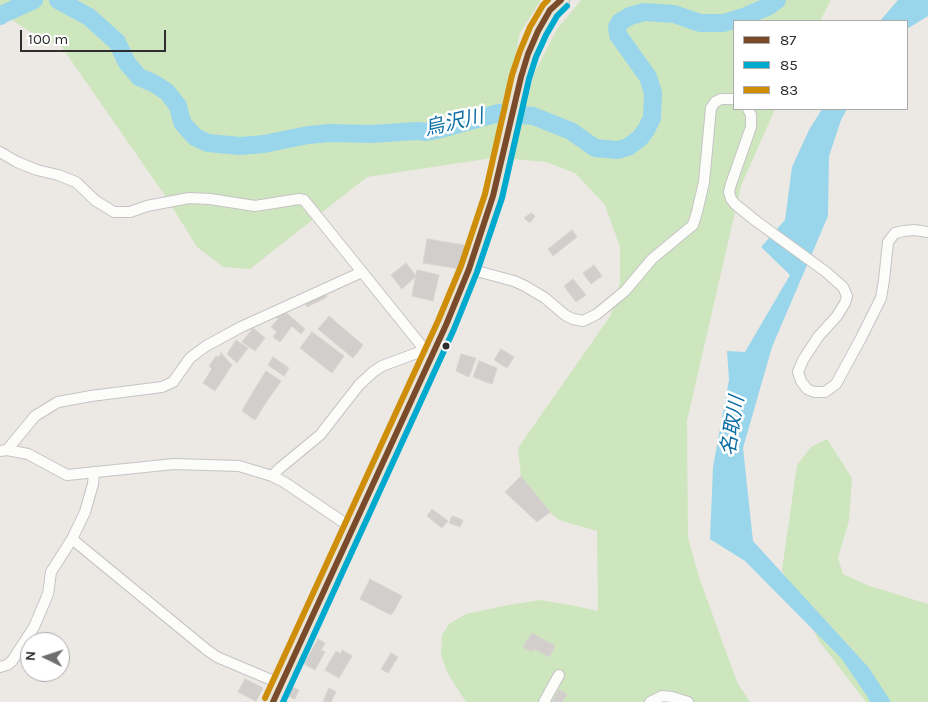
<!DOCTYPE html>
<html>
<head>
<meta charset="utf-8">
<style>
	body { margin:0 }
	#map { position:relative; width:928px; height:702px; overflow:hidden; background:#ece8e4; font-family:Karla,sans-serif }
	canvas { display:block }
	.legend { position:absolute; left:733px; top:20px; width:175px; height:90px; box-sizing:border-box; background:#fff; border:1px solid #ababab; margin:0; padding:6px 9px; list-style:none; font-size:15px; color:#2e2e2e }
	.legend li { display:flex; align-items:center; gap:10px; height:25px }
	.legend b { width:25px; border:1px solid #ababab }
	.north { position:absolute; left:20px; top:632px; width:50px; height:50px; box-sizing:border-box; background:#fff; border:1px solid #ababab; border-radius:50%; rotate:274deg; font-size:14px; font-weight:700; line-height:20px; text-align:center; color:#2e2e2e }
	.north::after { content:''; display:block; margin:auto; width:18px; height:22px; background:#706f6e; clip-path:polygon(50% 0,100% 100%,50% 72%,0 100%) }
	.scale { position:absolute; left:20px; top:30px; width:146px; height:22px; box-sizing:border-box; border:2px solid #2e2e2e; border-top:0; padding-left:6px; font-size:15px; line-height:18px; white-space:nowrap; color:#2e2e2e; -webkit-text-stroke:4px #fff; paint-order:stroke }
</style>
</head>
<body>
<div id="map">
<canvas width="928" height="702"></canvas>
<ul class="legend">
<li><b style="height:6px;background:#7a4b2a"></b>87</li>
<li><b style="height:6px;background:#00a9ce"></b>85</li>
<li><b style="height:6px;background:#cf8e09"></b>83</li>
</ul>
<div class="north">N</div>
<div class="scale">100 m</div>
</div>
<script>
const c = document.querySelector('canvas').getContext('2d');
c.lineJoin = 'round';
function fill(path, color) { c.fillStyle = color; c.fill(path, 'evenodd'); }
const shape = rows => new Path2D(rows.map(r => 'M' + r).join(''));
function stroke(path, color, width, dash) { c.strokeStyle = color; c.lineWidth = width; c.lineCap = dash ? 'butt' : 'round'; c.setLineDash(dash || []); c.stroke(path); }
function drawText(font, color, halo, rows, align = 'center') {
  c.font = font + ' Karla,"Noto Sans JP",sans-serif'; c.lineWidth = 5; c.setLineDash([]); c.textBaseline = 'middle'; c.strokeStyle = halo; c.fillStyle = color; for (const [text, x, y, turn = 0] of rows) {
    c.save(); c.translate(x, y); c.rotate((+turn || 0) * Math.PI / 180); c.textAlign = isNaN(turn) ? turn : align; if (halo) c.strokeText(text, 0, 0); c.fillText(text, 0, 0); c.restore();
  }
}
fill(shape([
	[0,0,541,0,520,33,504,108,499,157,367,177,250,269,223,267,197,247,166,197,59,43,44,41,0,12],
	[581,0,831,0,820,21,734,21,734,109,775,109,741,186,687,421,688,538,700,580,737,682,750,702,466,702,448,674,441,655,442,635,449,624,466,614,508,605,540,600,571,605,598,611,597,531,559,520,537,502,521,476,518,448,611,315,620,283,620,247,605,205,575,173,546,162,513,159,534,74,557,29],
	[827,439,852,478,849,521,838,558,843,574,867,585,928,604,928,702,866,702,819,641,782,570,797,465,811,447]
]), '#cee6be');
fill(shape([
	[898,0,928,0,928,16,907,29,907,21,880,21],
	[822,109,847,109,841,120,829,156,828,216,772,347,743,448,753,541,869,668,891,702,870,702,867,696,841,658,745,561,710,539,713,467,729,380,727,351,745,352,790,275,761,247,785,220,792,167,809,130]
]), '#99d6ec');
stroke(shape([
	[58,0,89,17,117,42,127,63,139,77,155,84,167,92,178,106,182,122,185,126,195,137,208,143,240,146,264,144,308,135,331,133,371,134,417,131,426,132,437,130,499,113,533,116,571,131,595,148,618,150,628,147,640,138,646,130,652,118,653,93,648,77,618,35,617,27,620,22,630,16,644,12,674,14,700,23,724,23,746,16,769,6,777,0],
	[0,16,3,14,34,0]
]), '#99d6ec', 18);
const building = shape([
	[531,213,535,216,530,223,524,218,531,213],
	[572,230,577,237,553,256,548,249,572,230],
	[427,239,464,245,461,269,423,263,427,239],
	[406,263,416,276,402,289,391,275,406,263],
	[594,265,602,276,591,284,583,273,594,265],
	[417,270,439,275,433,301,412,296,417,270],
	[573,279,586,295,576,302,564,286,573,279],
	[324,291,327,297,307,307,304,301,324,291],
	[283,310,305,329,301,334,292,326,280,342,273,337,277,332,271,327,278,319,273,315,283,310],
	[329,316,363,345,353,358,318,329,329,316],
	[253,328,265,338,255,351,242,342,253,328],
	[312,332,344,356,332,373,300,348,312,332],
	[236,340,248,348,237,363,227,354,236,340],
	[501,349,514,357,507,368,494,360,501,349],
	[221,353,232,365,215,391,203,383,212,369,209,366,216,356,219,357,221,353],
	[461,354,476,358,469,377,456,371,461,354],
	[273,357,289,368,284,376,268,365,273,357],
	[479,361,497,368,492,384,473,377,479,361],
	[266,371,281,381,267,401,253,392,266,371],
	[253,392,267,401,255,420,242,411,253,392],
	[521,476,550,512,537,522,505,492,521,476],
	[432,509,448,521,442,528,427,516,432,509],
	[452,516,463,520,460,527,449,523,452,516],
	[370,579,402,596,393,613,392,612,391,615,360,599,370,579],
	[532,633,555,646,549,657,534,649,532,652,523,647,532,633],
	[318,639,325,643,321,650,325,652,315,670,304,664,318,639],
	[342,650,352,656,339,678,325,670,336,651,341,654,342,650],
	[391,653,398,657,388,673,381,669,391,653],
	[245,679,263,688,256,701,238,692,245,679],
	[290,686,299,690,295,699,286,695,290,686],
	[329,688,336,692,331,702,323,702,329,688],
	[559,690,567,694,562,702,552,702,559,690]
]);
fill(building, '#d1cecb');
stroke(building, '#d7d4d0', 1);
const street = shape([
	[748,109,751,115,751,127,731,184,729,192,731,199,735,204,756,221,826,272,843,287,847,296,845,303,837,316,818,337,803,360,798,372,801,381,807,389,814,392,825,392,836,384,860,340,881,298,884,280,888,242,895,233,904,231,914,230,928,232],
	[0,152,17,162,37,170,58,175,76,182,96,201,114,212,130,212,147,206,189,198,210,199,255,206,299,199,304,200,425,350,432,352],
	[469,269,514,281,525,286,545,298,565,315,573,319,583,321,597,314,625,291,652,259,693,225,697,212,704,182,711,108,715,102,721,99,734,99],
	[7,450,35,416,58,402,91,396,162,387,173,382,190,358,206,346,241,327,362,272],
	[0,451,7,450,28,454,67,475,174,464,239,466,272,476,284,482,352,528],
	[272,476,280,468,320,435,359,385,373,372,382,366,425,350],
	[72,539,207,650,217,657,281,684],
	[0,667,7,665,12,661,34,627,48,594,51,572,72,539,85,512,93,484,94,472],
	[544,702,559,675],
	[650,702,662,696,672,697,688,702]
]);
const primary = shape([
	[273,702,352,528,446,325,469,269,493,196,521,77,528,54,538,31,550,10,561,0]
]);
stroke(street, '#c5c4c5', 12);
stroke(primary, '#c6c5c4', 19);
stroke(street, '#fcfcfb', 10);
stroke(primary, '#e8e4d6', 16);
stroke(shape([
	[273,702,446,325,469,269,493,196,521,77,528,54,538,31,550,10,561,0]
]), '#7a4b2a', 6);
stroke(shape([
	[283,702,454,329,477,272,502,198,529,79,536,57,546,35,557,16,567,6]
]), '#00a9ce', 6);
stroke(shape([
	[265,698,438,321,461,266,485,194,512,75,520,51,530,27,543,5,548,0]
]), '#cf8e09', 6);
for (const [x, y, r, color] of [
	[446,346,4.5,"#2e2e2e"]
]) { const dot = new Path2D(); dot.arc(x, y, r, 0, 2 * Math.PI); c.fillStyle = color; c.fill(dot); stroke(dot, '#fff', 2); }
drawText('italic 20px', '#0d6fa3', '#fff', [
	["烏沢川",454,123,-13],
	["名取川",733,426,-81]
]);
</script>
</body>
</html>
